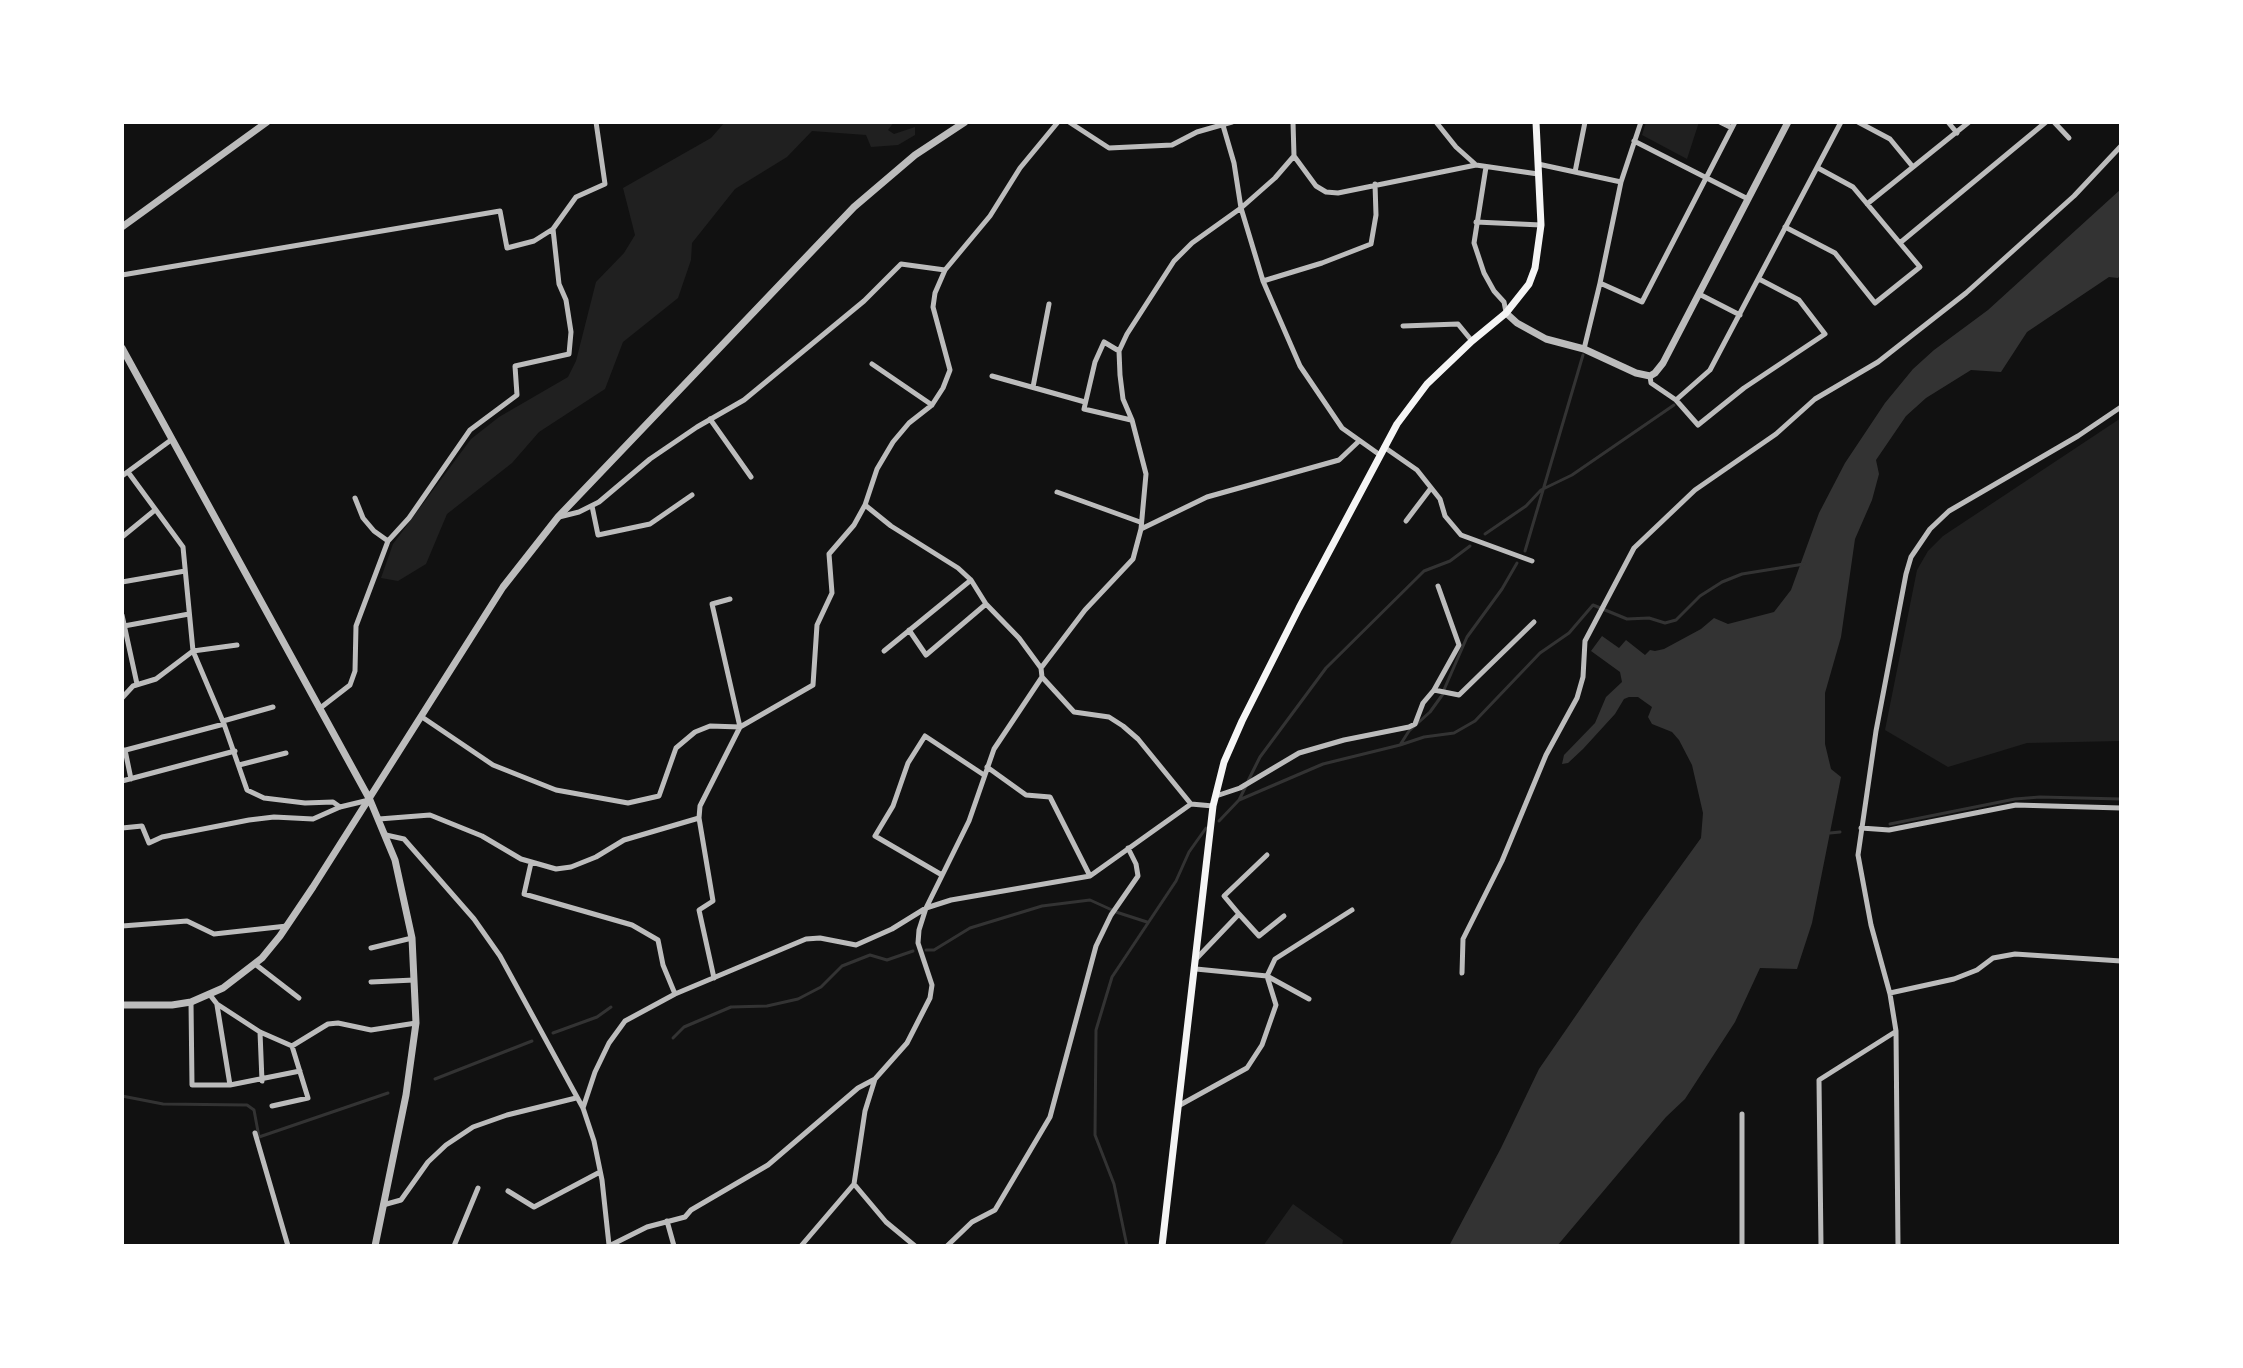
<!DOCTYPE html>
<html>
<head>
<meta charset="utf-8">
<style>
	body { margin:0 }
	#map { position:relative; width:2243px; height:1368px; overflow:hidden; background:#111; font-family:Commissioner,sans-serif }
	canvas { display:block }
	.frame { position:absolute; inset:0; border:124px solid #fff; pointer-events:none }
</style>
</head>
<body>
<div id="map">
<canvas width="2243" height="1368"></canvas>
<div class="frame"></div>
</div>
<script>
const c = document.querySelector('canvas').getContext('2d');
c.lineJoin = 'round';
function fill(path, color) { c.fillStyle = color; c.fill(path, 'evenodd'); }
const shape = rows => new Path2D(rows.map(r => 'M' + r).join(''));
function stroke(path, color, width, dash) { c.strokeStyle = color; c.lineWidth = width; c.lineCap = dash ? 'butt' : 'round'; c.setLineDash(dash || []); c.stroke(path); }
fill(shape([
	[725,122,894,122,888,130,894,134,915,127,915,135,898,145,871,147,866,135,812,131,787,157,735,189,692,243,691,260,678,298,623,342,605,389,539,432,512,463,447,514,426,564,398,581,381,578,393,544,471,439,499,417,568,377,576,361,596,282,624,253,635,235,623,188,711,138],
	[1646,122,1699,122,1687,159,1642,135],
	[2121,418,2121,741,2027,743,1948,767,1885,730,1917,570,1928,551,1943,536],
	[1293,1204,1343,1240,1342,1246,1263,1246]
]), '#202020');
fill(shape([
	[2121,189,2121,274,2118,278,2109,277,2027,332,2001,372,1971,370,1926,398,1906,416,1876,460,1879,474,1872,500,1855,539,1841,637,1825,693,1825,744,1831,769,1841,777,1812,923,1797,969,1760,968,1735,1022,1685,1099,1666,1117,1557,1246,1449,1246,1501,1148,1539,1069,1641,921,1701,838,1703,813,1692,765,1679,740,1672,732,1652,724,1648,717,1652,707,1638,697,1629,697,1624,699,1615,714,1583,749,1568,763,1562,764,1564,755,1595,723,1606,697,1622,682,1620,672,1591,651,1602,636,1619,648,1626,640,1645,655,1650,650,1655,651,1664,649,1701,629,1714,618,1728,624,1774,612,1791,590,1819,513,1845,463,1885,403,1913,369,1934,350,1988,310]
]), '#333');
stroke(shape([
	[1485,534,1526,506,1541,490,1572,475,1674,405],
	[1525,551,1583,355],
	[1443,692,1467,637,1502,589,1517,563],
	[1400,745,1409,731,1430,712,1443,694],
	[1248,781,1260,757,1326,668,1424,571,1450,561,1470,546],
	[1239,800,1323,764,1400,745,1424,737,1454,733,1475,721,1540,653,1569,633,1593,605,1627,619,1649,618,1665,623,1676,620,1700,596,1722,582,1742,574,1804,564],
	[1219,821,1239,800,1246,786],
	[1890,824,2015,799,2040,797,2121,799],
	[1830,833,1840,832],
	[1116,912,1147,922],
	[926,950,934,950,970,928,1042,906,1090,900,1112,910],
	[553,1033,597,1017,611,1007],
	[673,1038,684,1027,731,1007,767,1006,798,999,821,987,842,966,870,955,887,960,913,951],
	[435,1079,532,1041],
	[122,1096,163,1104,247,1105,254,1110,259,1137,388,1093],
	[1127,1246,1114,1184,1095,1135,1096,1030,1112,977,1176,881,1189,852,1206,828]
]), '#333', 3);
stroke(shape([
	[1058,122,1020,168,990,216,945,270,935,293,933,307,950,370,943,388,932,405,909,423,893,442,877,469,865,505,891,526,958,568,971,580,986,604,1019,638,1041,668,1042,677,1074,712,1109,717,1123,726,1138,739,1191,804],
	[1069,122,1109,148,1172,145,1197,132,1232,122],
	[1222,122,1234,163,1241,208,1263,281,1300,366,1342,428,1380,455],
	[1293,122,1294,156,1316,186,1326,192,1338,193,1476,165,1538,174],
	[1436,122,1456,147,1475,164],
	[1641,122,1621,182,1600,283,1642,302,1735,122],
	[1720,122,1732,128],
	[1858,122,1890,139,1913,167],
	[1948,122,1957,133],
	[2054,122,2069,138],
	[1634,141,1748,199],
	[1538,164,1621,182],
	[1486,167,1474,243,1484,273,1494,291,1504,302,1506,312],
	[1575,172,1585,122],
	[1867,204,1969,122],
	[1476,222,1541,225],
	[1785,227,1835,253,1875,303,1920,267,1853,187,1818,168],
	[553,229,576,197,605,184,596,122],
	[1901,242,2046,122],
	[122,275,500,211,507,248,534,241,553,229,559,284,566,300,571,332,569,354,515,366,517,395,470,430,409,518,388,541],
	[1263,281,1322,263,1371,244,1376,215,1375,184],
	[1699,294,1740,315],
	[1403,326,1458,324,1472,341],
	[1584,349,1600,283],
	[1119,351,1104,342,1095,362,1084,409,1131,420],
	[872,364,932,405],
	[992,376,1085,402],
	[1650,376,1651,383,1676,400,1698,425,1744,388,1825,334,1799,300,1759,279],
	[1033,387,1049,304],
	[1676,400,1710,370,1841,122],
	[710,419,751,477],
	[1384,447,1417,470,1440,499,1445,516,1461,535,1532,561],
	[128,472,183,547,193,651,224,724,247,790,264,798,305,803,333,802,340,807],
	[122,476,171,440],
	[1057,492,1140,522],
	[592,506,598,535,650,524,692,495],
	[559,517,579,512,599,502,650,459,697,427,744,400,864,301,901,264,945,270],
	[1406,521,1431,488],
	[1141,529,1207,497,1339,460,1358,442],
	[122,537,155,510],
	[122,582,185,571],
	[122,615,137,684],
	[124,626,189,614],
	[909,630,926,655,986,604],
	[884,651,971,580],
	[1041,668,1085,610,1133,559,1141,529,1146,474,1132,420,1123,399,1120,375,1119,351,1127,334,1174,261,1192,243,1241,208,1275,178,1294,156],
	[1434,690,1459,645,1438,586],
	[122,698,133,686,156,679,193,651,237,645],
	[319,709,350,685,355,671,356,626,388,541,374,531,363,518,355,498],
	[422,717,493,765,556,790,628,803,659,796,676,748,695,732,710,726,740,727,712,604,730,599],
	[223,721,273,707],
	[125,750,131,779],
	[122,751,224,724],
	[239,765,286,753],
	[987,767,1026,795,1050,797,1090,876],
	[122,781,235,751],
	[1216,796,1240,788,1299,753,1344,740,1409,727,1415,724,1423,703,1434,690,1459,695,1534,622],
	[379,819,430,815,482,836,521,859,556,869,571,867,596,857,624,840,699,818],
	[122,828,142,826,149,843,162,837,249,820,274,817,313,819,340,807,369,800],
	[1861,828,1889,830,2016,805,2121,808],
	[386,835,404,839,474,919,500,956,583,1108,594,1141,602,1180,609,1245],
	[531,863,524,894,632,925,658,940,663,965,675,994],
	[942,875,875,836,893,806,908,763,925,736,984,775],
	[1239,914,1224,896,1267,855],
	[122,926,187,921,214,934,287,926],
	[371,948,412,938],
	[1197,958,1239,914,1259,936,1284,916],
	[255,964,299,998],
	[1196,969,1267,976,1309,999],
	[1462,973,1463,939,1502,861,1546,755,1577,698,1583,677,1585,641,1634,548,1695,490,1776,434,1815,399,1878,362,1966,293,2074,196,2121,146],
	[714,978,699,910,713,901,699,818,700,806,740,727,813,685,817,625,832,593,829,554,854,525,865,505],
	[371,982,414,980],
	[1890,993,1954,979,1977,970,1993,958,2015,954,2121,961],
	[210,995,217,1004,260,1032,292,1046,328,1024,338,1023,371,1030,416,1023],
	[191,1002,192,1085,230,1085,300,1071],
	[217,1005,230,1085],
	[260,1032,262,1081],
	[1180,1105,1247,1068,1262,1045,1276,1005,1267,976,1275,959,1352,910],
	[272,1106,308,1098,292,1046],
	[583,1108,595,1072,609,1043,625,1021,675,994,806,939,820,938,856,945,892,929,926,908,951,900,1090,876,1191,804,1213,806],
	[1742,1114,1742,1246],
	[255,1133,288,1246],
	[854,1184,886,1222,915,1246],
	[508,1191,534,1207,600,1172],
	[383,1205,401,1200,428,1162,446,1145,473,1127,507,1115,576,1098],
	[667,1221,674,1246],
	[454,1246,478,1188],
	[609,1246,647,1227,685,1217,691,1210,768,1165,858,1088,875,1079,907,1043,930,998,932,985,918,943,919,930,926,908,969,821,994,749,1042,677],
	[801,1246,854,1184,865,1111,875,1079],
	[947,1246,972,1222,995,1210,1050,1117,1096,946,1111,915,1138,876,1136,864,1128,848],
	[1821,1246,1819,1080,1895,1032],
	[1898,1246,1896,1031,1890,994,1871,925,1858,855,1876,731,1906,574,1911,557,1930,529,1949,511,2078,436,2121,407]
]), '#bcbcbc', 5);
stroke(shape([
	[122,227,267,122],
	[1506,313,1517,323,1546,339,1584,349,1636,373,1650,376,1655,373,1663,363,1788,122],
	[122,348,370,800,395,860,412,938,416,1023,406,1095,375,1246],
	[122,1005,172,1005,191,1002,223,988,262,958,280,936,313,887,503,587,558,517,854,207,915,155,965,122]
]), '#bcbcbc', 7);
stroke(shape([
	[1162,1246,1213,806,1224,762,1242,721,1299,608,1397,424,1427,384,1472,341,1506,313,1529,284,1535,268,1541,225,1536,122]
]), '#f5f5f5', 7);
</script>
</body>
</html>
